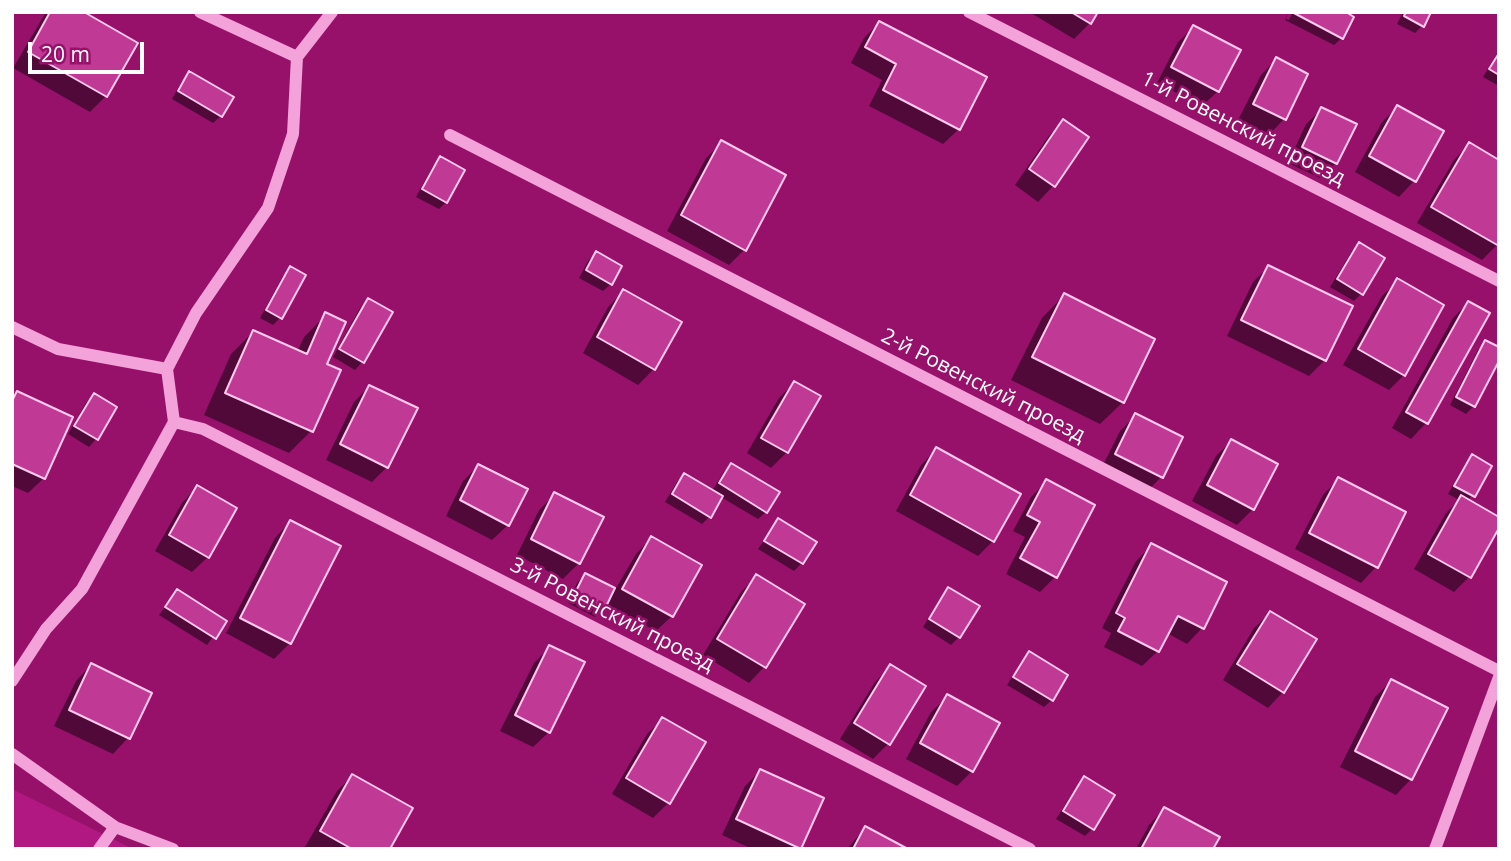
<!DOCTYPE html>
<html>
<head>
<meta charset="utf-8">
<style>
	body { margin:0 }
	#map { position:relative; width:1511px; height:861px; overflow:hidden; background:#97116b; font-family:"Open Sans",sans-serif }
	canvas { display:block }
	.frame { position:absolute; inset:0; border:14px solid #fff; pointer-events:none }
	.scale { position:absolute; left:28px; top:42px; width:116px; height:32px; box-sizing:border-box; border:4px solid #fff; border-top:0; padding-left:9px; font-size:21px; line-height:24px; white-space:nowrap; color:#fff; -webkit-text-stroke:5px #97116b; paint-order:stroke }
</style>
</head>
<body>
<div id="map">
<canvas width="1511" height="861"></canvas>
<div class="frame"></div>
<div class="scale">20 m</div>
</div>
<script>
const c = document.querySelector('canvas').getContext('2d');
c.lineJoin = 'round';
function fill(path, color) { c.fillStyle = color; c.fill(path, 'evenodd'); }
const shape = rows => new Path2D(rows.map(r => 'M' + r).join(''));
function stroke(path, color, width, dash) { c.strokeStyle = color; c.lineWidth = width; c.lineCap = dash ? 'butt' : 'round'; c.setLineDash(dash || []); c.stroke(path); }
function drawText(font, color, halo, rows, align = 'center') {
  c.font = font + ' "Open Sans",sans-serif'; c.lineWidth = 5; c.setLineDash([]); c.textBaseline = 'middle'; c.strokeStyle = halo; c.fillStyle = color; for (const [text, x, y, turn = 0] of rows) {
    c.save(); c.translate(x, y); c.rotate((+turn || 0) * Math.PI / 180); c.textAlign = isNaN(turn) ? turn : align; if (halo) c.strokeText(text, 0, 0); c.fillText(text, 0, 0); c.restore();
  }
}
fill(shape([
	[12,789,133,849,12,849]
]), '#b21881');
fill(shape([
	[46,12,80,12,106,96,90,112,13,68],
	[1096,12,1090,23,1074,39,1031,13],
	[1289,12,1286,19,1289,20,1293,12,1342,38,1334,45,1285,20],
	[1403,12,1429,12,1422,26,1415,33,1397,24],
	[879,23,959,129,943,144,869,106,882,80,851,63,864,38],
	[1194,27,1218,91,1202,106,1157,83,1178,42],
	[1499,50,1499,86,1483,77],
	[1276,59,1306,74,1284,119,1269,135,1238,120,1261,75],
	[190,74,221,116,213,123,172,99,182,81],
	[1398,107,1441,131,1414,181,1399,197,1355,172,1382,122],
	[1322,109,1336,163,1320,178,1288,163,1306,124],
	[1063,121,1087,137,1053,186,1038,202,1015,185,1048,137],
	[721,143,744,250,729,265,667,231,706,158],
	[1469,144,1497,245,1482,260,1417,223,1454,160],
	[440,158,446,202,439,209,416,197,433,166],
	[1360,244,1362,293,1354,301,1330,287,1352,251],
	[596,253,611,284,603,291,579,278,588,261],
	[1268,267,1325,360,1309,376,1227,336,1253,282],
	[291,268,280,318,273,325,260,318,283,276],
	[1398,281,1404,375,1389,390,1343,365,1382,296],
	[624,291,680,323,654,369,638,385,583,353,608,307],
	[1064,295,1123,402,1100,424,1011,380,1042,318],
	[368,300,390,312,362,362,355,370,333,357,360,308],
	[1468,303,1488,314,1426,423,1411,439,1392,428,1453,318],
	[326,315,325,364,311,431,289,453,204,415,231,354,253,332,297,352,304,337],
	[1486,342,1474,406,1466,414,1450,405,1478,350],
	[794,383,787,452,771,468,747,453,779,398],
	[369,387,387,467,372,482,326,460,354,402],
	[17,393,44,478,28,493,12,486,12,398],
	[94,395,115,408,96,439,89,447,68,434,86,403],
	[1136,415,1181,438,1161,477,1146,493,1101,469,1120,431],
	[1231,441,1276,465,1253,509,1237,525,1192,501,1216,456],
	[937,449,993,541,978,556,896,511,921,465],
	[1472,457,1490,467,1468,501,1469,577,1454,592,1414,569,1446,513,1459,500,1448,494,1465,464],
	[731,465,766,512,758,519,721,497,709,517,702,524,665,502,677,482,685,475,712,491,724,472],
	[478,466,508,525,492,540,446,516,463,481],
	[1338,479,1404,513,1376,567,1361,583,1295,549,1323,495],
	[1047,481,1055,577,1040,592,1006,574,1025,537,1013,531,1031,497],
	[197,487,208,557,192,572,155,551,182,503],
	[555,494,579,563,563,579,517,555,539,510],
	[778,520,802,563,794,571,758,549],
	[290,522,290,643,274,659,226,633,275,538],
	[651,538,672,616,656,631,606,604,595,617,568,603,577,583,585,575,615,590,636,554],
	[1151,546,1225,583,1202,628,1187,644,1167,633,1158,651,1142,666,1104,647,1111,633,1102,628,1136,561],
	[757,576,802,604,764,667,749,683,703,655,741,592],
	[949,589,959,637,951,645,923,627,941,597],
	[177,591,225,621,207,645,159,615],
	[1270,613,1283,692,1268,708,1223,680,1254,628],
	[550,647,549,732,533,747,500,731,534,663],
	[1029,653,1052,700,1044,707,1007,685,1022,661],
	[91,665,150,693,128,738,113,754,54,726,76,681],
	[890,667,889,743,873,759,840,739,875,682],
	[1391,681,1411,779,1396,795,1340,767,1375,697],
	[947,697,972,771,957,786,906,759,931,712],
	[663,719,668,803,653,818,612,794,647,734],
	[760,771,821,799,799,849,752,849,722,835,745,786],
	[352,776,388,849,309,849,305,847,337,791],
	[1084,778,1092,829,1085,836,1056,819,1077,786],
	[1164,809,1211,849,1136,849,1149,825],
	[865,828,904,849,847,849]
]), '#0007');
const building = shape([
	[50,12,84,12,138,43,107,97,28,52,50,12],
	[1071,12,1098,12,1091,24,1071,12],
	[1292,12,1346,12,1354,17,1343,39,1292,12],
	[1406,12,1431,12,1424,27,1404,16,1406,12],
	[879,21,987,77,960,130,883,90,896,64,865,47,879,21],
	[1193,25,1241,50,1219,92,1171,67,1193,25],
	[1499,53,1499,75,1489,69,1499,53],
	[1276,57,1308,74,1286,120,1253,104,1276,57],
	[189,71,234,97,222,117,178,91,189,71],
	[1397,105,1444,131,1416,182,1369,156,1397,105],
	[1321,107,1357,124,1337,164,1302,147,1321,107],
	[1063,119,1089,137,1055,187,1029,169,1063,119],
	[721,140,786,175,746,251,681,215,721,140],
	[1469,142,1499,160,1499,246,1431,207,1469,142],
	[440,156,465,170,447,203,422,189,440,156],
	[1359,242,1385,258,1363,295,1337,279,1359,242],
	[596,251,622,266,612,285,586,270,596,251],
	[1268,265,1353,306,1326,361,1241,320,1268,265],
	[290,266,306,275,282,319,266,310,290,266],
	[1397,278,1444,305,1405,376,1358,349,1397,278],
	[623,289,682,322,655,370,597,337,623,289],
	[1064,293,1155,339,1124,403,1032,357,1064,293],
	[368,298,393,312,364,363,339,349,368,298],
	[1468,301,1490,313,1428,424,1406,412,1468,301],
	[325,312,346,322,327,364,341,370,313,432,225,393,253,330,307,354,325,312],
	[1485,340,1499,347,1499,361,1475,407,1456,397,1485,340],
	[794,381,821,396,788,453,761,438,794,381],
	[369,385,418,408,388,468,340,444,369,385],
	[17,391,73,417,45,479,12,464,12,401,17,391],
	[94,393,117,407,98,440,74,426,94,393],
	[1135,413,1183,437,1163,478,1115,454,1135,413],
	[1231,439,1278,464,1254,510,1207,485,1231,439],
	[936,447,1021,494,994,542,910,495,936,447],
	[1472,454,1492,466,1475,497,1454,486,1472,454],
	[731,463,780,492,767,513,719,483,731,463],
	[478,464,528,489,509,526,460,500,478,464],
	[684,473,723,496,711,518,672,494,684,473],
	[1338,477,1406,512,1378,568,1309,533,1338,477],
	[1046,479,1095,505,1057,578,1020,558,1040,522,1027,515,1046,479],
	[197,485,237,508,209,558,169,535,197,485],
	[554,492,604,517,580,564,531,539,554,492],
	[1461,495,1499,517,1499,528,1471,578,1428,554,1461,495],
	[778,518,817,542,803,564,764,541,778,518],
	[290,520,341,546,291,644,240,618,290,520],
	[651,536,702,565,673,617,622,589,651,536],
	[1151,543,1227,582,1204,629,1178,616,1159,652,1118,631,1125,618,1116,613,1151,543],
	[585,573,615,588,604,611,574,595,585,573],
	[756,574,805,604,766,668,717,639,756,574],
	[948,587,980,606,960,638,929,619,948,587],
	[177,589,227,621,216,639,165,607,177,589],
	[1270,611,1317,639,1284,693,1237,664,1270,611],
	[549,645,585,662,550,733,515,715,549,645],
	[1029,651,1068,675,1053,701,1013,677,1029,651],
	[91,663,152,693,130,739,69,710,91,663],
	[890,664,926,686,890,745,854,723,890,664],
	[1391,679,1448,708,1412,780,1355,751,1391,679],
	[947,694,1000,723,973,772,920,743,947,694],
	[662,717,706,742,670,804,626,778,662,717],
	[760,769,824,798,801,849,736,819,760,769],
	[352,774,413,808,390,849,352,849,320,831,352,774],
	[1084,776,1115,795,1094,830,1063,811,1084,776],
	[1164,807,1220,837,1213,849,1141,849,1164,807],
	[865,826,908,849,853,849,865,826]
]);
fill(building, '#c03994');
stroke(building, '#fecaed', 2);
stroke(shape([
	[200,12,297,57],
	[969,12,1499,281],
	[450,135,1499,671],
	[12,327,58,349,167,369],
	[174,422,203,429,1030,849],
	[12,681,46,629,82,589,174,422,167,369,196,313,268,208,293,134,297,57,332,12],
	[12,754,115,827,173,849],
	[99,849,115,827],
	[1435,849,1499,677]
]), '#f4a2da', 12);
drawText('21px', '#fff', '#97116b', [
	["1-й Ровенский проезд",1243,129,27],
	["2-й Ровенский проезд",983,386,27],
	["3-й Ровенский проезд",612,615,27]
]);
</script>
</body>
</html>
